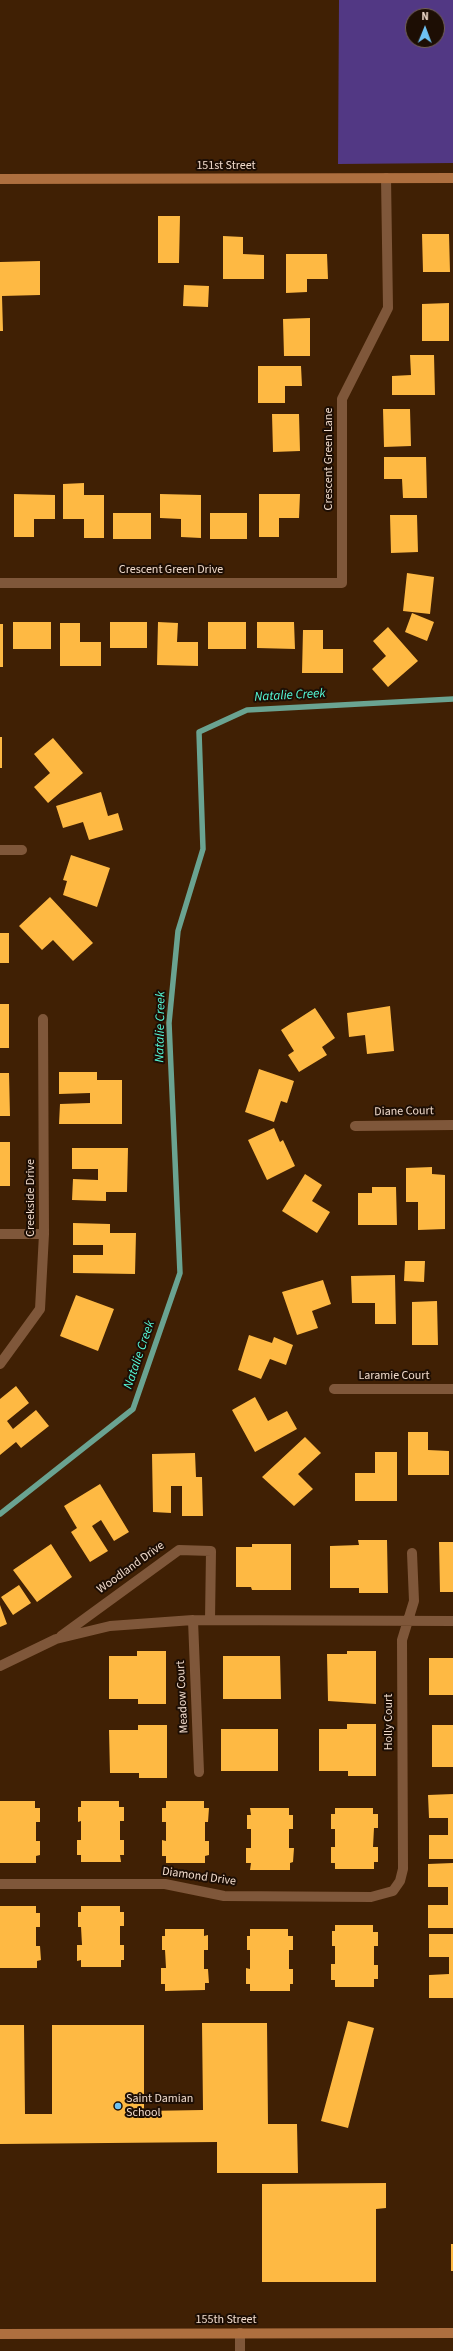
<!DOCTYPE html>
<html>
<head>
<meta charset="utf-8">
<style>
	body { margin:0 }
	#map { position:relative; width:453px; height:2351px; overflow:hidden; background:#402004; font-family:"Source Sans 3",sans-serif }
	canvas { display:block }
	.north { position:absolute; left:405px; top:8px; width:40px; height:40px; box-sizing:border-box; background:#1d0e04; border:1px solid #726054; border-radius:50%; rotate:1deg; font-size:11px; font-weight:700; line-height:16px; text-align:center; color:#f1dbcc }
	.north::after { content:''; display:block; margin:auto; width:14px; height:18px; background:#6ec2f3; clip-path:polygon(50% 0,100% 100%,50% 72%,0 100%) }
</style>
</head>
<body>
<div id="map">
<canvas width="453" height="2351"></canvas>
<div class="north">N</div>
</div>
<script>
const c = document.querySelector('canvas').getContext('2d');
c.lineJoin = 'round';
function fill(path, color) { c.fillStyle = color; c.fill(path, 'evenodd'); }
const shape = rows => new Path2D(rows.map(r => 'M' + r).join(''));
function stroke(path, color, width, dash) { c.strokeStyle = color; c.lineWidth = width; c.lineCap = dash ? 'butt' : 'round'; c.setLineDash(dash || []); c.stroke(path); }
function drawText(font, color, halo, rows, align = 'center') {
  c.font = font + ' "Source Sans 3",sans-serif'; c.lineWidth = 4; c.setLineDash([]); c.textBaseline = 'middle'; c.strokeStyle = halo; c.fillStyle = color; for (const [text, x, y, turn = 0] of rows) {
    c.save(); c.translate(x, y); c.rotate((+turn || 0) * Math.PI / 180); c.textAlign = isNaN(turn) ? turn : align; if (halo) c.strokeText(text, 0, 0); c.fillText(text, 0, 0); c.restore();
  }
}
fill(shape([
	[339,0,453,0,453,163,338,164],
	[413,16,437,16,437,40,413,40]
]), '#523884');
stroke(shape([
	[0,1514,133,1409,180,1273,169,1023,178,931,203,849,199,732,247,710,453,699]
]), '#6aa391', 5.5);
fill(shape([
	[158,216,180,216,179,263,158,263],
	[422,234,449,234,450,272,423,272],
	[223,236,243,237,243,254,264,255,264,279,223,279],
	[286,254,327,254,328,279,307,279,307,292,286,293],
	[40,261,40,295,2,296,3,331,0,331,0,262],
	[184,285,209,286,208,307,183,306],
	[449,303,449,341,422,341,422,304],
	[310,318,310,356,284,356,283,319],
	[410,355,434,355,435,395,392,395,392,376,411,375],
	[258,366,301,366,302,386,285,386,285,403,258,403],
	[383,409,410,409,411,446,384,447],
	[272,414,299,414,300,451,273,452],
	[384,457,426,457,427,498,403,498,402,479,384,479],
	[84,483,84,495,104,495,104,538,84,538,84,519,63,519,63,484],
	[14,494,55,495,55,519,34,519,34,537,14,537],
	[160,494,201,495,201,538,181,537,181,519,160,518],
	[259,494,300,494,299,518,279,518,279,537,259,537],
	[113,513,151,513,151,539,113,539],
	[210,513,247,513,247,539,210,539],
	[390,515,417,515,418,552,391,553],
	[407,573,434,577,430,614,403,611],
	[412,613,434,622,427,641,405,632],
	[13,622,51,622,51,649,13,649],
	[110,622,147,622,147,648,110,648],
	[158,622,178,623,177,642,198,642,198,666,157,665],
	[208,622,246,622,246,649,208,649],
	[257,622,294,622,295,649,257,648],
	[60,623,80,623,80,642,101,642,101,666,60,666],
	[0,624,3,624,3,667,0,667],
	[388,627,418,661,388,687,372,669,386,656,373,641],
	[303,630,323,630,323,649,343,649,343,673,302,673],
	[0,737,2,737,2,768,0,768],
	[53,738,83,773,48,803,34,787,50,773,34,754],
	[101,792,108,816,118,813,123,830,89,840,83,822,63,828,56,806],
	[71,855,110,868,97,907,63,895,67,881,63,880],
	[50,897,93,943,73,961,53,940,42,950,19,926],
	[0,933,9,933,9,963,0,963],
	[0,1004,9,1004,9,1048,0,1048],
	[390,1006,394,1051,367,1054,365,1035,349,1037,347,1013],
	[315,1008,335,1038,322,1047,327,1055,299,1072,288,1055,294,1051,281,1030],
	[259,1069,294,1081,287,1103,281,1101,274,1122,245,1112],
	[59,1072,97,1072,97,1080,122,1080,122,1124,59,1124,60,1104,90,1103,90,1093,59,1094],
	[0,1073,9,1073,10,1116,0,1116],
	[274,1128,280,1142,283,1140,295,1166,267,1180,248,1140],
	[0,1142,10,1142,10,1186,0,1186],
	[72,1148,128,1148,127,1192,106,1192,106,1201,72,1200,73,1179,98,1180,98,1169,72,1169],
	[432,1167,432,1174,445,1175,445,1229,418,1230,418,1202,406,1202,406,1168],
	[305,1174,322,1185,312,1201,330,1212,317,1233,282,1211],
	[372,1187,396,1187,397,1225,358,1225,358,1193,372,1193],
	[73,1223,110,1224,110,1233,136,1233,135,1274,73,1273,73,1255,103,1255,103,1245,73,1245],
	[405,1261,425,1261,424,1282,404,1281],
	[395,1275,396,1324,375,1324,375,1303,352,1303,351,1276],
	[323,1280,331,1304,312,1311,318,1328,297,1335,282,1292],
	[76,1295,114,1309,98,1351,60,1336],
	[437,1301,438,1345,412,1345,412,1302],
	[249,1335,272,1343,274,1337,293,1345,286,1365,270,1359,261,1379,238,1370],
	[16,1386,29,1403,7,1421,13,1429,36,1410,49,1426,21,1448,16,1442,0,1455,0,1399],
	[255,1397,268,1421,287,1411,297,1429,255,1452,232,1410],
	[408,1432,428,1432,428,1450,449,1451,449,1475,408,1475],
	[305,1437,321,1453,298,1474,313,1489,294,1506,262,1477],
	[375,1452,397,1452,397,1501,355,1501,355,1473,375,1473],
	[195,1453,196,1477,202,1477,203,1516,182,1516,182,1486,171,1486,171,1513,153,1512,152,1454],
	[100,1484,129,1532,114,1541,101,1520,92,1526,108,1551,90,1562,71,1532,77,1528,64,1506],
	[358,1540,387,1540,388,1593,359,1593,359,1588,330,1588,330,1546,359,1545],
	[439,1542,453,1542,453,1592,440,1592],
	[51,1544,72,1577,37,1602,13,1570],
	[252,1544,291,1544,291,1590,252,1590,251,1587,236,1587,236,1547,252,1547],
	[19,1585,31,1603,13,1615,1,1597],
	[0,1605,7,1624,0,1627],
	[137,1651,166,1651,166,1704,138,1704,138,1699,109,1699,109,1656,137,1656],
	[347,1651,376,1651,376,1704,328,1701,327,1654,347,1654],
	[223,1656,280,1656,281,1699,223,1699],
	[429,1658,453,1658,453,1695,429,1695],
	[347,1724,376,1724,376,1776,348,1776,348,1771,319,1771,319,1729,347,1729],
	[138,1725,167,1725,167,1778,139,1778,139,1773,110,1773,109,1730,138,1730],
	[432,1725,453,1725,453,1767,432,1767],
	[221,1729,278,1729,278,1771,221,1771],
	[453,1794,453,1859,429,1859,429,1835,448,1835,448,1818,429,1818,428,1795],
	[0,1801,35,1801,35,1808,40,1808,40,1822,36,1822,36,1841,40,1841,40,1855,36,1856,36,1863,0,1863],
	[81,1801,119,1801,119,1807,124,1807,124,1821,120,1821,120,1840,124,1840,124,1855,120,1855,121,1862,81,1862,81,1855,77,1855,77,1840,81,1840,81,1821,78,1822,78,1807,81,1807],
	[166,1801,204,1801,204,1808,209,1808,208,1822,205,1822,205,1841,209,1841,209,1855,205,1856,205,1863,166,1863,166,1856,162,1856,162,1840,166,1841,166,1822,162,1822,162,1808,166,1808],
	[250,1808,289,1808,289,1815,293,1815,293,1829,289,1829,289,1848,294,1848,293,1862,290,1863,290,1870,250,1870,251,1863,246,1863,246,1848,251,1848,251,1829,247,1829,247,1815,251,1815],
	[335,1808,373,1808,373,1814,378,1814,378,1828,374,1828,373,1847,378,1847,378,1862,374,1862,374,1869,335,1869,335,1863,331,1863,331,1847,335,1847,335,1829,331,1829,331,1814,335,1814],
	[453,1863,453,1928,428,1928,428,1905,448,1905,448,1887,428,1887,428,1864],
	[0,1906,36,1906,36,1913,40,1913,40,1927,36,1927,36,1946,40,1946,41,1960,37,1961,37,1968,0,1968],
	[81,1906,120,1906,120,1912,124,1912,124,1926,120,1926,120,1945,124,1945,124,1960,121,1960,121,1967,81,1967,81,1960,77,1961,77,1945,82,1945,81,1927,78,1927,78,1912,81,1912],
	[335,1925,373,1925,373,1932,378,1932,378,1946,374,1946,374,1965,378,1965,378,1979,374,1979,374,1987,335,1987,335,1980,331,1980,331,1964,335,1964,335,1946,332,1946,332,1931,335,1931],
	[165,1929,204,1929,204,1936,208,1935,208,1950,204,1950,204,1969,208,1969,209,1983,205,1983,205,1990,165,1991,165,1984,161,1984,161,1968,166,1968,165,1950,162,1950,162,1936,165,1936],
	[250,1929,288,1929,288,1936,293,1936,293,1950,289,1950,289,1969,293,1969,293,1984,290,1984,290,1991,250,1991,250,1984,246,1984,246,1968,250,1969,250,1950,247,1950,247,1936,250,1936],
	[429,1934,453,1934,453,1998,429,1998,429,1975,449,1974,449,1957,429,1957],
	[348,2021,374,2028,348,2128,321,2121],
	[202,2023,267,2023,268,2124,297,2124,298,2173,217,2173,217,2142,0,2144,0,2025,24,2025,25,2114,52,2114,52,2025,144,2025,144,2111,203,2110],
	[386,2183,386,2208,376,2209,376,2282,262,2282,262,2184],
	[451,2244,453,2244,453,2271,451,2271]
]), '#feb943');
stroke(shape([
	[0,583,342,583,342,399,388,308,386,178],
	[0,850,22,850],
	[355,1126,453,1125],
	[0,1234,44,1234],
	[0,1364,40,1309,44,1234,43,1019],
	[334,1389,453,1389],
	[193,1620,199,1772],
	[61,1636,179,1550,211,1551,210,1620],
	[0,1666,56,1639,110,1626,193,1620,453,1621],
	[0,1884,165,1884,224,1896,371,1897,393,1891,400,1881,403,1869,402,1640,414,1601,412,1553],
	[240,2333,240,2351]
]), '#7f573a', 10);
stroke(shape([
	[0,179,453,178],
	[0,2334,453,2333]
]), '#ae6f3f', 10);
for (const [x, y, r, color] of [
	[118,2106,4,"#6ec2f3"]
]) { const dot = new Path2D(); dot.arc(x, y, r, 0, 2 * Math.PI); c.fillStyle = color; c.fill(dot); stroke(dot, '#1d0e04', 1.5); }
drawText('12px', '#f1dbcc', '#1d0e04', [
	["151st Street",226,166],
	["Crescent Green Lane",329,459,-90],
	["Crescent Green Drive",171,570],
	["Diane Court",404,1112,-1],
	["Creekside Drive",31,1198,-90],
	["Laramie Court",394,1376],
	["Woodland Drive",131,1568,-36],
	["Meadow Court",183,1697,-93],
	["Holly Court",389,1722,-90],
	["Diamond Drive",199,1877,8],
	["155th Street",226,2320]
]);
drawText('12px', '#f1dbcc', '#1d0e04', [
	["Saint Damian",126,2099],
	["School",126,2113]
], 'left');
drawText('italic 13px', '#55fcda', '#1d0e04', [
	["Natalie Creek",290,696,-3],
	["Natalie Creek",161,1027,-89],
	["Natalie Creek",140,1355,-71]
]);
</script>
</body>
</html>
